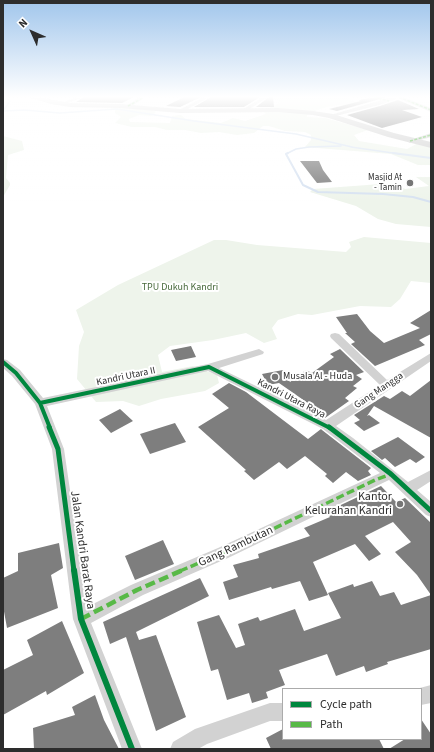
<!DOCTYPE html>
<html>
<head>
<meta charset="utf-8">
<style>
	body { margin:0 }
	#map { position:relative; width:434px; height:752px; overflow:hidden; background:#fff; font-family:"Source Sans 3",sans-serif }
	canvas { display:block }
	.frame { position:absolute; inset:0; border:4px solid #2d2d2d; pointer-events:none }
	.legend { position:absolute; left:282px; top:688px; width:140px; height:52px; box-sizing:border-box; background:#fff; border:1px solid #ababab; margin:0; padding:5px 7px; list-style:none; font-size:12px; color:#2d2d2d }
	.legend li { display:flex; align-items:center; gap:8px; height:20px }
	.legend b { width:20px; border:1px solid #ababab }
	.north { position:absolute; left:12px; top:12px; width:40px; height:40px; -webkit-text-stroke:3px #fff; paint-order:stroke; rotate:315deg; font-size:11px; font-weight:700; line-height:16px; text-align:center; color:#2d2d2d }
	.north::after { content:''; display:block; margin:auto; width:14px; height:18px; background:#2d2d2d; clip-path:polygon(50% 0,100% 100%,50% 72%,0 100%) }
</style>
</head>
<body>
<div id="map">
<canvas width="434" height="752"></canvas>
<div class="frame"></div>
<ul class="legend">
<li><b style="height:5px;background:#00873e"></b>Cycle path</li>
<li><b style="height:5px;background:#58b947"></b>Path</li>
</ul>
<div class="north">N</div>
</div>
<script>
const c = document.querySelector('canvas').getContext('2d');
c.lineJoin = 'round';
function fill(path, color) { c.fillStyle = color; c.fill(path, 'evenodd'); }
const shape = rows => new Path2D(rows.map(r => 'M' + r).join(''));
function stroke(path, color, width, dash) { c.strokeStyle = color; c.lineWidth = width; c.lineCap = dash ? 'butt' : 'round'; c.setLineDash(dash || []); c.stroke(path); }
function drawText(font, color, halo, rows, align = 'center') {
  c.font = font + ' "Source Sans 3",sans-serif'; c.lineWidth = 4; c.setLineDash([]); c.textBaseline = 'middle'; c.strokeStyle = halo; c.fillStyle = color; for (const [text, x, y, turn = 0] of rows) {
    c.save(); c.translate(x, y); c.rotate((+turn || 0) * Math.PI / 180); c.textAlign = isNaN(turn) ? turn : align; if (halo) c.strokeText(text, 0, 0); c.fillText(text, 0, 0); c.restore();
  }
}
fill(shape([
	[258,97,349,97,350,100,359,104,350,107,339,105,327,107,311,112,307,115,307,117,325,118,368,130,354,135,359,141,407,149,418,143,431,146,431,165,418,165,391,154,305,147,311,140,311,135,305,132,285,131,269,126,263,126,254,133,237,135,219,132,201,133,185,130,167,130,155,127,132,127,115,123,121,117,115,113,115,110,111,108,115,107,153,110,156,112,151,116,139,115,129,119,130,122,170,123,172,116,181,115,186,119,221,123,233,118,245,121,266,114,263,111,280,103,278,100,256,98],
	[3,136,22,141,24,150,8,155,6,178,10,183,10,185,3,197],
	[416,177,431,177,431,227,396,224,378,219,356,206,310,192,313,189,394,183,405,189,429,186],
	[364,237,431,243,431,283,411,281,400,299,391,307,360,306,312,315,298,314,278,320,272,328,277,339,264,343,246,333,213,340,170,346,158,355,162,372,193,366,217,375,219,383,205,391,161,399,139,406,123,401,96,402,77,379,79,346,84,332,76,310,118,285,214,240,226,240,257,245,346,252,351,247,349,242]
]), '#eef4eb');
stroke(shape([
	[3,111,24,110,60,113,117,109,194,121,296,134,352,147],
	[3,111,10,101,6,97],
	[351,147,400,154],
	[286,154,296,149,309,147,341,146]
]), '#d7e2f1', 1.5);
stroke(shape([
	[288,153,286,154,303,185,318,192,383,194,413,197,431,202],
	[393,153,431,158]
]), '#d7e2f1', 2);
fill(shape([
	[84,97,134,97,122,103,76,102],
	[184,97,201,97,180,107,166,106],
	[211,97,260,97,244,107,194,107],
	[269,97,273,97,274,107,256,107],
	[376,97,387,97,337,111,329,109,361,101,359,100],
	[398,100,419,109,402,110,422,117,382,128,347,115,380,106],
	[300,161,319,161,323,170,332,182,317,183],
	[431,310,431,334,419,340,425,345,375,366,351,344,355,342,345,333,347,333,336,317,357,314,370,331,384,343,420,328,410,323],
	[191,346,196,357,176,361,171,350],
	[340,349,364,372,356,375,362,379,353,386,357,388,345,398,349,401,325,418,307,409,312,406,279,383,268,385,262,374,283,370,290,382,306,370,312,373,334,357,330,354],
	[431,380,431,438,374,406,367,416,369,415,380,423,364,431,354,423,360,420,354,415,384,396,390,399,402,391,410,396],
	[229,383,246,392,308,439,321,429,322,430,371,468,368,471,371,475,358,481,346,472,333,483,325,476,327,474,305,456,287,469,279,462,254,480,244,471,246,470,198,427,229,408,212,394],
	[120,409,133,421,111,433,99,420],
	[175,423,186,442,150,454,140,434],
	[398,437,425,457,416,463,410,459,395,467,385,458,382,460,371,451],
	[381,486,396,502,405,498,431,523,431,595,417,575,395,552,411,542,393,522,365,536,381,554,369,561,355,544,313,562,328,595,309,601,300,581,272,589,271,587,229,600,223,582,238,577,233,565,259,558,258,554,310,536,304,528,330,517,326,512],
	[163,540,174,564,135,580,125,556],
	[59,543,63,568,51,575,58,608,7,628,3,606,3,578,18,571,18,553],
	[200,578,209,596,136,632,139,640,156,635,186,717,156,731,126,637,110,644,103,622],
	[372,581,380,596,394,592,401,605,431,595,431,649,387,662,388,664,366,672,364,666,336,676,327,654,279,670,285,685,266,692,268,698,252,703,249,693,227,700,218,669,211,671,197,622,219,615,236,648,245,645,238,624,258,617,260,621,295,609,304,631,341,618,328,593,353,584,354,587],
	[62,621,84,673,47,695,46,691,3,715,3,670,33,655,27,640],
	[95,695,104,720,119,749,34,749,33,728,75,715,72,707],
	[421,719,431,734,431,749,389,749,405,739,421,739],
	[283,729,283,739,379,739,384,749,271,749,266,738]
]), '#7e7e7e');
fill(shape([
	[76,97,83,97,63,105,59,104,76,97],
	[140,97,146,97,130,107,126,106,140,97],
	[204,97,210,97,182,112,177,111,204,97],
	[263,97,268,97,245,112,240,111,263,97],
	[392,97,403,97,431,108,431,112,398,98,379,105,332,117,327,116,392,97],
	[431,133,431,137,410,143,407,141,431,133],
	[335,333,339,334,387,380,431,353,431,361,336,426,353,438,408,482,431,470,431,481,417,490,431,502,431,517,426,515,389,480,228,558,143,595,91,623,142,749,122,749,73,619,52,449,35,404,12,376,3,368,3,359,7,360,20,370,43,398,208,364,259,349,264,352,263,354,219,368,326,420,380,385,331,338,330,336,331,334,335,333],
	[208,371,323,429,380,473,218,548,131,585,87,607,64,449,47,406,208,371],
	[431,685,431,703,421,705,421,689,416,689,431,685],
	[270,703,283,703,283,721,270,721,207,744,198,749,170,749,173,742,195,729,270,703]
]), '#d2d2d2');
fill(shape([
	[28,97,39,97,70,103,121,104,180,109,278,108,313,111,333,114,394,133,431,142,431,148,388,137,329,118,313,115,278,112,180,113,121,108,70,107,51,104,28,97]
]), '#cbcbcb');
stroke(shape([
	[374,97,389,101],
	[399,97,431,110],
	[128,106,144,97],
	[410,141,431,135]
]), '#58b947', 1.5, [3, 1.5]);
stroke(shape([
	[180,571,223,553,375,480,391,474]
]), '#58b947', 3.5, [8, 3.5]);
stroke(shape([
	[81,619,137,590,183,570]
]), '#58b947', 4.5, [10, 4.5]);
stroke(shape([
	[3,362,16,373,40,403,50,428],
	[40,403,209,367,330,428]
]), '#00873e', 4);
stroke(shape([
	[49,427,58,449,74,571],
	[329,427,391,474,431,511]
]), '#00873e', 5);
stroke(shape([
	[74,570,81,619,132,749]
]), '#00873e', 6);
const sky = c.createLinearGradient(0, 0, 0, 202);
sky.addColorStop(0, '#a1c6ec');
sky.addColorStop(0.48, '#fff');
sky.addColorStop(1, '#ffffff00');
c.fillStyle = sky;
c.fillRect(0, 0, 434, 202);
for (const [x, y, r, color] of [
	[410,183,4,"#767676"],
	[275,377,4,"#767676"],
	[400,504,4,"#767676"]
]) { const dot = new Path2D(); dot.arc(x, y, r, 0, 2 * Math.PI); c.fillStyle = color; c.fill(dot); stroke(dot, '#fff', 1.5); }
drawText('9px', '#2d2d2d', '#fff', [
	["Masjid At",402,178],
	["- Tamin",402,188]
], 'right');
drawText('10px', '#47693b', '#fff', [
	["TPU Dukuh Kandri",180,288]
]);
drawText('10px', '#2d2d2d', '#fff', [
	["Kandri Utara II",126,377,-12],
	["Gang Mangga",379,391,-34],
	["Kandri Utara Raya",291,399,27]
]);
drawText('10px', '#2d2d2d', '#fff', [
	["Musala Al - Huda",283,377]
], 'left');
drawText('12px', '#2d2d2d', '#fff', [
	["Kantor",392,497],
	["Kelurahan Kandri",392,511]
], 'right');
drawText('12px', '#2d2d2d', '#fff', [
	["Gang Rambutan",236,547,-25],
	["Jalan Kandri Barat Raya",82,550,82]
]);
</script>
</body>
</html>
